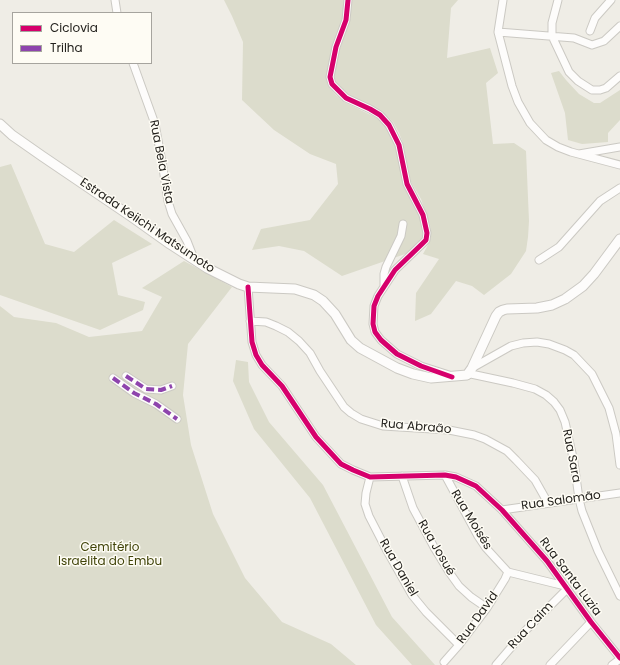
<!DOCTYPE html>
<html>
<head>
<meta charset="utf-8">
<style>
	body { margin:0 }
	#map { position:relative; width:620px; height:665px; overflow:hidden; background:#efede6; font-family:Poppins,sans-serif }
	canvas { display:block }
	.legend { position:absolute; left:12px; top:12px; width:140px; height:52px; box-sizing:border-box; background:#fefcf4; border:1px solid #a6a49e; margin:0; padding:5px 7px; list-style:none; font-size:12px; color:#23211d }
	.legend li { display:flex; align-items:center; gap:8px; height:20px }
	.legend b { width:20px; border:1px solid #a6a49e }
</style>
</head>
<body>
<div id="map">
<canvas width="620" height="665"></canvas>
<ul class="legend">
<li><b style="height:5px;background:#d6006c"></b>Ciclovia</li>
<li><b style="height:5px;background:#8e44ad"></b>Trilha</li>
</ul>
</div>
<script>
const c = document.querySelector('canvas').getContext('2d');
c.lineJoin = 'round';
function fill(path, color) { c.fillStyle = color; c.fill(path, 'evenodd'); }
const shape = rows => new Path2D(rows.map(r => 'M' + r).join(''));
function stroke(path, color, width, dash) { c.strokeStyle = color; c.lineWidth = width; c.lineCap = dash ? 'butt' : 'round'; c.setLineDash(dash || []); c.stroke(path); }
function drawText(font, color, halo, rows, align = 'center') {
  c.font = font + ' Poppins,sans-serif'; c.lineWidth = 3; c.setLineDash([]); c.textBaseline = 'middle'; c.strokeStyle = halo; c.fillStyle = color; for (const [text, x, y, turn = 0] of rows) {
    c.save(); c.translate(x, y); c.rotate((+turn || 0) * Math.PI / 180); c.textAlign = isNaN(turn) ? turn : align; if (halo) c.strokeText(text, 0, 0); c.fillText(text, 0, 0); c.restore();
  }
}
fill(shape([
	[224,0,344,0,342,19,332,46,326,77,328,86,336,95,344,102,377,118,386,127,396,146,403,185,419,216,423,233,422,239,408,253,342,276,304,251,279,246,252,250,261,229,310,220,338,184,336,164,310,154,274,130,242,100,243,42,232,16],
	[352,0,458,0,451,8,447,58,490,48,498,73,486,83,493,144,514,143,526,151,529,221,528,237,526,251,511,274,484,295,472,286,456,281,431,314,415,321,416,293,439,259,423,254,430,241,431,233,430,225,421,199,411,182,403,143,399,133,393,122,382,112,372,106,349,95,336,82,334,76,336,67,340,48,350,20],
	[559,71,566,80,579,94,594,103,600,103,620,90,620,120,608,133,608,142,582,144,568,140,565,113,551,73],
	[11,164,45,244,74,252,114,220,152,244,112,263,118,295,145,302,143,310,100,330,0,295,0,167],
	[184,261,232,287,188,344,183,395,191,445,213,514,245,578,282,622,331,644,356,665,0,665,0,306,14,317,56,323,89,337,142,331,162,297,142,288],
	[236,360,248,362,249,382,269,422,323,485,392,617,435,665,412,665,376,625,310,498,254,429,233,381]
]), '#dcdccc');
const minor = shape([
	[115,0,117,13],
	[348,0,346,20,336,47,330,77,332,84,346,98,370,109,380,115,389,125,399,145,407,184,423,215,427,233,426,240,422,244,395,270,378,296,374,306,373,324,375,332,381,340,397,354,421,366,449,375],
	[503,0,498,32,512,86,518,102,530,123,546,140,558,147,571,152,620,165],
	[558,0,552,23,552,36,569,72,578,81,592,90,600,90,606,88,620,76],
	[590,31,595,18,611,0],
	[498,32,574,38,592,45,604,41,620,26],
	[133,63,155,124,162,162,168,201,172,214,187,241,194,259],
	[579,154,620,147],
	[539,260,559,247,600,201,620,188],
	[384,286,384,274,386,267,401,236,403,224],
	[248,287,252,342,256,355,262,365,282,386,316,437,341,464,353,470,370,477,445,475,456,477,476,486,502,510,547,561,591,622,620,658],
	[250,321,266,322,276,326,288,332,299,341,310,353,320,371,344,407,351,413,361,419,383,426,449,430,474,435,485,439,507,451,516,460,535,480,548,503],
	[472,368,511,346,523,343,537,342,549,344,565,350,574,355,592,374,609,408,616,434,620,465],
	[467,375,471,374,513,383,535,389,546,395,554,402,560,410,565,422,569,440,574,462,579,499,582,511,598,551,620,596],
	[126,376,146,389,161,390,172,386],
	[113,378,134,393,156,404,177,419],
	[445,475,478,536,486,548,508,572,565,586],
	[402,476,413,508,435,549,449,572,459,586,471,597,487,608],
	[370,477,366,493,365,504,369,516,386,549,412,595,426,612,459,645],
	[502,510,620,493],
	[444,662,459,645,487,608,505,579,508,572],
	[496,665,526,630,567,589],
	[550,665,591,622],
	[612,665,620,659]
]);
const major = shape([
	[0,124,12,135,42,156,132,217,170,244,207,268,239,284,248,287,295,289,314,295,323,301,335,314,351,340,360,348,397,368,413,374,431,378,467,375,472,368,496,316,499,312,503,310,507,309,537,308,552,305,565,299,583,286,594,274,620,239]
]);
stroke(minor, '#cbc9c3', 9);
stroke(major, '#cbc9c3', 11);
stroke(minor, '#fdfcfb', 7);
stroke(major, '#fdfcfb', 9);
stroke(shape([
	[126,376,146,389,161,390,172,386],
	[113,378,134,393,156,404,177,419]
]), '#8e44ad', 4, [8, 4]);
stroke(shape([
	[348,0,346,20,336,47,330,77,332,84,346,98,370,109,380,115,389,125,399,145,407,184,423,215,427,233,426,240,422,244,395,270,378,296,374,306,373,324,375,332,381,340,397,354,421,366,452,377],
	[248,287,252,342,256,355,262,365,282,386,316,437,341,464,353,470,370,477,445,475,456,477,476,486,502,510,547,561,591,622,620,658]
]), '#d6006c', 5);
drawText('12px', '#23211d', '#fefcf4', [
	["Rua Bela Vista",161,162,79],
	["Estrada Keiichi Matsumoto",147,226,34],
	["Rua Abraão",416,427,5],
	["Rua Sara",571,456,79],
	["Rua Salomão",561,501,-8],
	["Rua Moisés",471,520,59],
	["Rua Josué",436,548,60],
	["Rua Daniel",398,568,60],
	["Rua Santa Luzia",570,577,53],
	["Rua David",478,618,-54],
	["Rua Caim",531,626,-47]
]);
drawText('12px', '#414409', '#fefcf4', [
	["Cemitério",110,548],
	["Israelita do Embu",110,562]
]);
</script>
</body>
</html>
